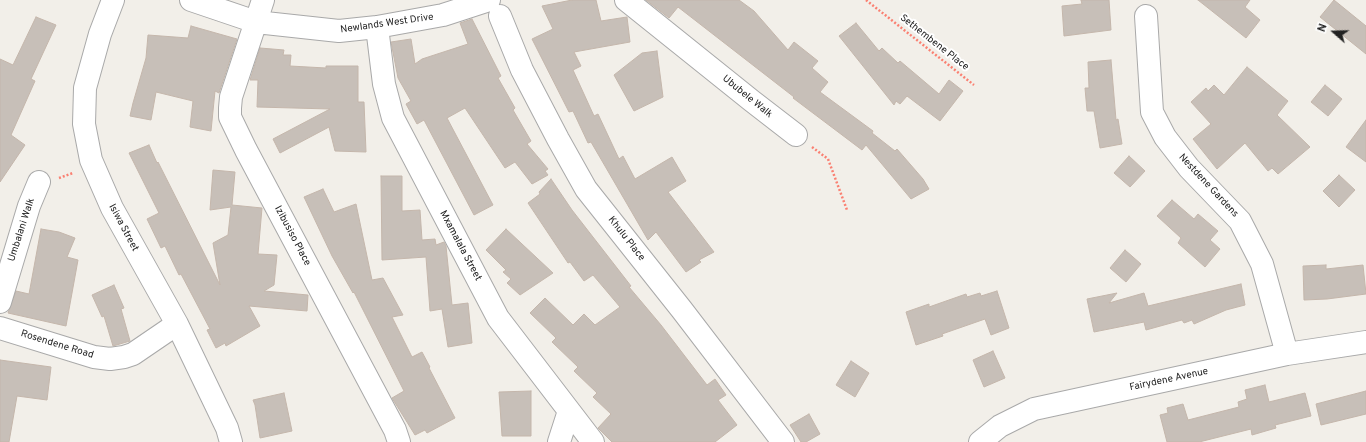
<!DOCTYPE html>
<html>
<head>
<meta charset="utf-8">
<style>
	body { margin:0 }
	#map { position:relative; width:1366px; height:442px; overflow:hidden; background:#f2efe9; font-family:Overpass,sans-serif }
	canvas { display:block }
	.north { position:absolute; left:1314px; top:12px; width:40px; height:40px; -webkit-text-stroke:3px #fff; paint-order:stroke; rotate:290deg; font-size:11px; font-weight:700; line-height:16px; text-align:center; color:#222 }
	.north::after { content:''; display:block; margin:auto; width:14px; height:18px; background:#222; clip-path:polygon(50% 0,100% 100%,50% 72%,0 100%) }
</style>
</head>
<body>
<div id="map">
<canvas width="1366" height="442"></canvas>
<div class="north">N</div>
</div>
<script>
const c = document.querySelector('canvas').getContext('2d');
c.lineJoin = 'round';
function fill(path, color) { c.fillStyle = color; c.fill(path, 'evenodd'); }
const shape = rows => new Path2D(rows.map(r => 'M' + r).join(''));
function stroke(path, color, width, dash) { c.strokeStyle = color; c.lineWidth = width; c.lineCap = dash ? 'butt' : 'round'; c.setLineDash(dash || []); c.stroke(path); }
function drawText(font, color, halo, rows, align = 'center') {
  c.font = font + ' Overpass,sans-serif'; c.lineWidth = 4; c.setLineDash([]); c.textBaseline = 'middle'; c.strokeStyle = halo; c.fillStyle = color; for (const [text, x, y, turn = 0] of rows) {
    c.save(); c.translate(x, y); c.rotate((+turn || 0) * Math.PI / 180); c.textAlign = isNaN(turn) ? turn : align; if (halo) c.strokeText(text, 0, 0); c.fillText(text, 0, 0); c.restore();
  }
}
const building = shape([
	[572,0,596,0,601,21,627,17,630,42,574,52,581,66,573,70,594,116,598,114,619,159,623,156,635,179,672,157,686,181,668,192,714,252,699,260,701,262,686,272,656,232,648,240,591,142,588,143,573,111,569,112,532,39,553,29,542,6,572,0],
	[646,0,739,0,754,11,788,50,794,42,818,61,812,68,828,82,820,92,873,131,872,133,895,151,897,149,923,179,929,189,911,199,866,145,862,150,793,98,794,97,678,7,669,18,646,0],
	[1081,0,1109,0,1111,30,1064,36,1062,6,1082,4,1081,0],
	[1198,0,1250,0,1245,7,1260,20,1246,38,1198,0],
	[1334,0,1366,26,1366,54,1320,17,1334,0],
	[36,17,56,25,31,79,35,81,11,135,25,145,0,182,0,59,13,65,36,17],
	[472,19,501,76,498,78,515,108,513,110,531,141,527,144,548,169,545,171,548,175,532,184,515,162,505,168,465,108,447,118,493,205,474,215,424,120,417,124,406,104,411,101,398,78,391,42,411,39,415,64,422,59,468,44,460,23,472,19],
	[856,23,879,51,882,48,898,63,900,61,939,94,949,80,963,91,940,121,907,96,900,104,896,101,894,105,839,36,856,23],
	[191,26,237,39,219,93,215,91,211,131,190,127,193,101,156,92,151,120,130,116,133,103,146,58,148,35,188,38,191,26],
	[260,48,284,50,283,55,291,55,290,66,326,68,326,66,358,66,358,102,364,102,366,152,335,151,329,127,280,153,273,139,330,109,257,107,258,80,250,80,260,48],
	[657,51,663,97,634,111,614,75,642,53,657,51],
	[1111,60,1116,120,1118,119,1122,144,1100,148,1094,111,1087,111,1085,88,1089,88,1088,62,1111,60],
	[1247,67,1288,101,1277,115,1310,147,1278,174,1272,168,1268,171,1245,143,1217,169,1193,139,1211,124,1191,102,1206,88,1208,91,1214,85,1224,95,1247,67],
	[1325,85,1342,99,1328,116,1311,102,1325,85],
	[1366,120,1366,162,1346,147,1366,120],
	[149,145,157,163,158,162,220,285,213,243,228,235,231,207,210,210,213,170,235,172,232,205,262,208,258,254,277,255,274,285,264,291,308,295,307,311,249,306,260,326,226,346,225,343,216,348,207,330,210,329,181,274,179,275,165,246,161,248,147,219,159,213,129,153,149,145],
	[1129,156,1145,171,1130,187,1114,173,1129,156],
	[1339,175,1355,190,1339,207,1323,191,1339,175],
	[381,176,402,176,402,211,420,210,422,240,435,239,436,245,444,242,446,246,452,305,468,303,472,343,448,347,442,309,430,311,426,257,382,260,381,176],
	[551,179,572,210,631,286,629,287,661,325,707,385,715,379,726,395,718,400,737,425,715,442,612,442,598,428,611,414,593,397,597,393,574,371,578,367,552,342,556,338,530,313,545,298,573,325,584,314,595,325,620,307,593,275,584,281,570,262,568,263,528,203,540,194,539,192,551,179],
	[323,189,334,212,356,204,372,280,383,278,403,315,392,317,412,357,422,352,430,367,429,368,455,418,427,433,425,430,415,435,392,398,404,391,354,292,353,293,332,256,304,197,323,189],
	[1172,200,1194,219,1198,214,1218,231,1210,240,1220,249,1205,267,1178,243,1181,238,1157,216,1172,200],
	[41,229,59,232,75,238,67,257,78,260,66,326,8,313,16,291,29,294,41,229],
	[506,229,553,273,520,295,507,283,511,279,503,272,506,270,486,250,506,229],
	[1125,250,1141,264,1126,282,1110,268,1125,250],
	[1326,265,1326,269,1363,265,1366,294,1327,299,1304,300,1303,266,1326,265],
	[1241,284,1245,305,1226,310,1194,324,1192,320,1184,323,1182,320,1146,330,1144,322,1094,332,1087,299,1117,293,1109,303,1144,293,1148,306,1241,284],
	[114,285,124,308,121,309,130,341,113,346,104,316,102,317,92,295,114,285],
	[997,291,1009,328,991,335,985,319,942,334,943,336,916,345,906,312,929,304,929,307,966,294,967,297,980,293,981,296,997,291],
	[993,351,1005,378,984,387,973,360,993,351],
	[0,360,51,367,47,400,17,396,9,442,0,442,0,360],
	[851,361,869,373,855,397,836,385,851,361],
	[1265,385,1269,402,1305,393,1311,416,1275,425,1276,428,1252,435,1251,429,1199,442,1167,442,1160,415,1168,413,1167,408,1183,404,1188,420,1239,407,1238,402,1247,399,1245,390,1265,385],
	[531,391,531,436,502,436,499,392,531,391],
	[1366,391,1366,414,1321,425,1316,404,1366,391],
	[284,393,292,431,260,438,255,405,253,400,284,393],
	[809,414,820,434,806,442,801,442,790,425,809,414]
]);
fill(building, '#c7bfb8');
stroke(building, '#c4b6ab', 1);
const minor = shape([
	[113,0,100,34,85,88,84,124,91,160,112,208,177,324,227,428,231,442],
	[191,0,256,22,339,31,377,27,443,15,489,0],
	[263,0,231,97,230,108,230,117,246,150,395,430,399,442],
	[626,0,752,101,796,135],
	[500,16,522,70,558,139,586,189,682,310,783,442],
	[1146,16,1152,112,1165,137,1189,168,1240,221,1262,264,1287,354],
	[377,27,384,84,393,118,498,318,593,442],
	[0,302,29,206,39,182],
	[0,328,94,357,110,359,124,357,133,354,177,324],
	[559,442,569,411],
	[980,442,1000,426,1034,409,1287,354,1366,342]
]);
stroke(minor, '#a9a9a9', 24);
stroke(shape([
	[866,0,974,85],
	[812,147,828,159,847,210],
	[59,178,73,173]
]), '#fa8072', 2.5, [2, 2]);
stroke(minor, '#fff', 22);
drawText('10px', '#222', '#fff', [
	["Newlands West Drive",387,24,-8],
	["Sethembene Place",934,43,38],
	["Ububele Walk",747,97,39],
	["Nestdene Gardens",1208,186,47],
	["Isiwa Street",123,228,62],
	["Umbalani Walk",22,230,-72],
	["Izibusiso Place",292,236,62],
	["Khulu Place",626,239,52],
	["Mxamalala Street",460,246,62],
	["Rosendene Road",57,345,17],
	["Fairydene Avenue",1169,380,-12]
]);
</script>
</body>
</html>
